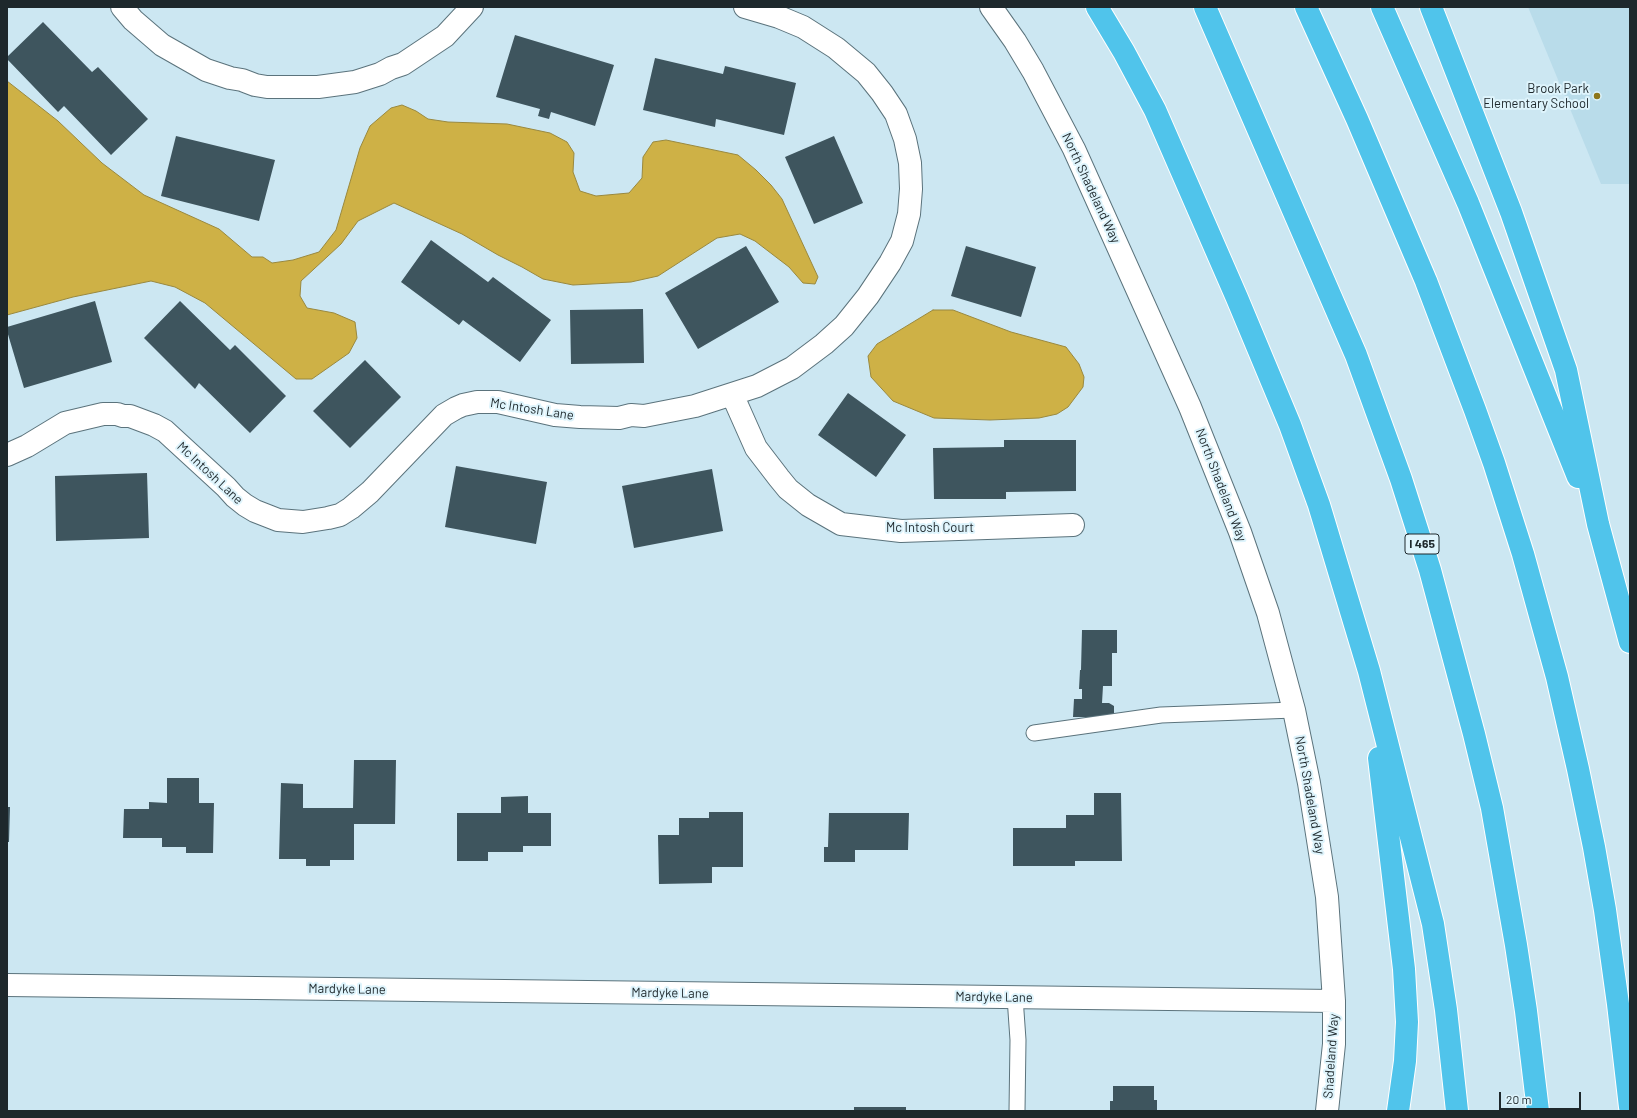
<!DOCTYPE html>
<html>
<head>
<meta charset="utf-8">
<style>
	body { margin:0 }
	#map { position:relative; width:1637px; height:1118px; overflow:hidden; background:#cce7f2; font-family:Barlow,sans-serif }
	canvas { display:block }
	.frame { position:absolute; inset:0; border:8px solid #1e282c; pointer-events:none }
	.scale { position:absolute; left:1499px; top:1092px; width:82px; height:18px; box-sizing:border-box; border:2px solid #1e282c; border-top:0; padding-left:5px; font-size:12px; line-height:14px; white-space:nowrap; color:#1e282c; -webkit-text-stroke:3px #def4fc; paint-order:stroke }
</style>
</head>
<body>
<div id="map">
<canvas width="1637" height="1118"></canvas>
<div class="frame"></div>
<div class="scale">20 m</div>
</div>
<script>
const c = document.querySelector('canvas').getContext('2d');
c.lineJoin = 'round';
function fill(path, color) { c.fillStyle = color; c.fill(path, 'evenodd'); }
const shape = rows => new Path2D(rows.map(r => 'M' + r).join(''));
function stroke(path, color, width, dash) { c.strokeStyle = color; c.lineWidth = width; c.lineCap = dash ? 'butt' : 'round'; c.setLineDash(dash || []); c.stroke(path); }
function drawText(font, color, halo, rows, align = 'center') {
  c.font = font + ' Barlow,sans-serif'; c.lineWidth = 4; c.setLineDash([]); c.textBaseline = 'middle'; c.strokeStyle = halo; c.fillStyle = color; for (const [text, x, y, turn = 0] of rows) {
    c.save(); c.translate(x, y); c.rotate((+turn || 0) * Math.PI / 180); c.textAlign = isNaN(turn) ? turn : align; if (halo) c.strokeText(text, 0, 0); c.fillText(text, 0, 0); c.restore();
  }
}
fill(shape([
	[1528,7,1630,7,1630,184,1601,184]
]), '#b9dcea');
const water = shape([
	[7,81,58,121,102,163,144,195,219,229,252,257,263,257,272,263,293,260,319,252,336,230,360,148,370,126,391,108,402,105,416,111,428,119,448,122,507,124,550,133,567,142,574,153,573,172,580,191,596,196,629,193,642,178,643,157,653,142,666,140,738,155,756,170,771,185,782,199,818,277,815,284,803,283,789,267,755,241,740,234,717,238,658,276,631,282,573,285,543,279,522,267,498,255,462,234,394,203,358,221,341,244,301,281,300,296,307,308,334,313,355,322,357,338,349,353,312,379,296,379,205,303,175,287,151,281,73,297,7,315,7,81],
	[933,310,953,310,1011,332,1066,347,1079,364,1084,377,1083,387,1068,407,1057,414,1039,418,990,420,934,418,893,401,871,377,868,356,877,344,933,310]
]);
fill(water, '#ceb146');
stroke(water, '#99883e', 1);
fill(shape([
	[43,22,92,72,98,67,148,119,111,155,64,106,58,112,7,59,7,57],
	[515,35,614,65,595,126,551,112,549,119,538,116,540,109,496,97],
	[655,58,723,74,725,66,796,83,784,135,716,119,715,127,643,110],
	[176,136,275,160,259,221,161,196],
	[834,136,863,203,814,224,785,157],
	[431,240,488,282,493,277,551,320,520,362,463,320,459,325,401,282],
	[746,246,779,302,698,349,665,293],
	[966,246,1036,267,1021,317,951,296],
	[95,301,112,362,24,388,7,331,7,327],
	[180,301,230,350,235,345,286,396,250,433,199,383,195,389,144,338],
	[643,309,644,363,571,364,570,310],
	[365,360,401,397,350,448,313,411],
	[848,393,906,435,876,477,818,435],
	[1004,440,1076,440,1076,491,1006,492,1006,499,934,499,933,448,1004,447],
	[456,466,547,482,536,544,445,527],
	[712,469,723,531,634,548,622,486],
	[147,473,149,538,56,541,55,476],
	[1082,630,1117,630,1117,653,1112,653,1112,686,1103,686,1102,703,1109,703,1114,706,1114,714,1111,717,1073,717,1074,699,1082,699,1082,689,1079,689,1080,670,1081,670],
	[354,760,396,760,395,824,354,824,354,860,330,860,330,866,306,866,306,859,279,859,281,783,303,784,303,808,353,808],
	[167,778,199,778,199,803,214,803,213,853,186,853,186,847,162,847,162,838,123,838,124,809,149,809,149,802,167,803],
	[1094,793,1121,793,1122,861,1075,861,1075,866,1013,866,1013,828,1066,828,1066,815,1094,815],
	[528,796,528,813,551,813,551,846,523,846,523,852,488,852,488,861,457,861,457,813,501,813,501,797],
	[7,807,10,807,9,842,7,842],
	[709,812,743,812,743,867,712,867,712,883,659,884,658,835,679,835,679,818,709,818],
	[829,813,909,813,908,850,855,850,855,862,824,862,824,847,828,847],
	[1113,1086,1154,1086,1154,1100,1157,1100,1157,1111,1110,1111,1110,1101,1113,1101],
	[854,1107,906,1107,906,1111,854,1111]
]), '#3e555e');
const service = shape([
	[1034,733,1161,715,1294,710],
	[1015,997,1018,1040,1017,1111]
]);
const minor = shape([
	[122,7,133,20,162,45,206,70,230,78,242,80,255,85,267,87,318,87,355,82,380,74,391,68,403,64,445,36,472,7],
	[991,7,1015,41,1033,71,1074,149,1190,407,1240,532,1268,613,1294,710,1309,783,1327,897,1334,1001,1334,1044,1327,1111],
	[732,394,756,448,779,478,788,489,808,505,841,524,901,531,1073,525],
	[7,455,27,446,65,423,103,414,117,414,123,416,130,416,154,425,165,431,226,487,235,497,245,505,255,511,278,520,303,522,328,518,340,515,351,508,370,492,444,415,456,408,463,405,477,402,498,402,555,415,580,417,619,418,631,415,644,416,695,406,757,386,792,368,824,344,844,326,868,296,890,263,902,241,909,214,911,189,910,163,905,139,896,114,882,93,866,73,836,48,803,27,779,17,745,7],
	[7,985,1334,1001]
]);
const motorway = shape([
	[1097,7,1124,52,1155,110,1237,298,1290,425,1319,505,1369,671,1433,924,1446,1010,1457,1111],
	[1205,7,1356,355,1401,479,1430,570,1474,734,1492,808,1516,945,1526,1011,1538,1111],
	[1306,7,1357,119,1426,281,1475,410,1494,463,1523,554,1557,677,1578,769,1594,847,1605,910,1618,1004,1630,1107],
	[1382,7,1468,203,1578,477],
	[1431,7,1511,212,1566,370,1598,524,1630,642],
	[1379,758,1404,969,1407,1022,1405,1061,1398,1111]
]);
stroke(service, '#5b737c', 17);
stroke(minor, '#5b737c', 24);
stroke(motorway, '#fff', 24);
stroke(service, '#fff', 15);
stroke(minor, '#fff', 22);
stroke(motorway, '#50c4eb', 22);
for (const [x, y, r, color] of [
	[1597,96,4,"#8d761a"]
]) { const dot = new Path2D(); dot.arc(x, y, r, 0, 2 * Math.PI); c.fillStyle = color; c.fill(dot); stroke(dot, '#def4fc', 1.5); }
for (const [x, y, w] of [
	[1422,544,34]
]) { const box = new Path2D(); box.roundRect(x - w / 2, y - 10, w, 20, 3); c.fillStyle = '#def4fc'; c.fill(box); stroke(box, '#1e282c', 1); }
drawText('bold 12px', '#1e282c', null, [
	["I 465",1422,544]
]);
drawText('13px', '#1e282c', '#def4fc', [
	["Brook Park",1589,89],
	["Elementary School",1589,104]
], 'right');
drawText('13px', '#1e282c', '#def4fc', [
	["North Shadeland Way",1091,188,65],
	["Mc Intosh Lane",532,409,9],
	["Mc Intosh Lane",210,473,43],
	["North Shadeland Way",1221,485,69],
	["Mc Intosh Court",930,528],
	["North Shadeland Way",1310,795,80],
	["Mardyke Lane",347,989,1],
	["Mardyke Lane",670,993,1],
	["Mardyke Lane",994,997,1],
	["Shadeland Way",1331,1056,-86]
]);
</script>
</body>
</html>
